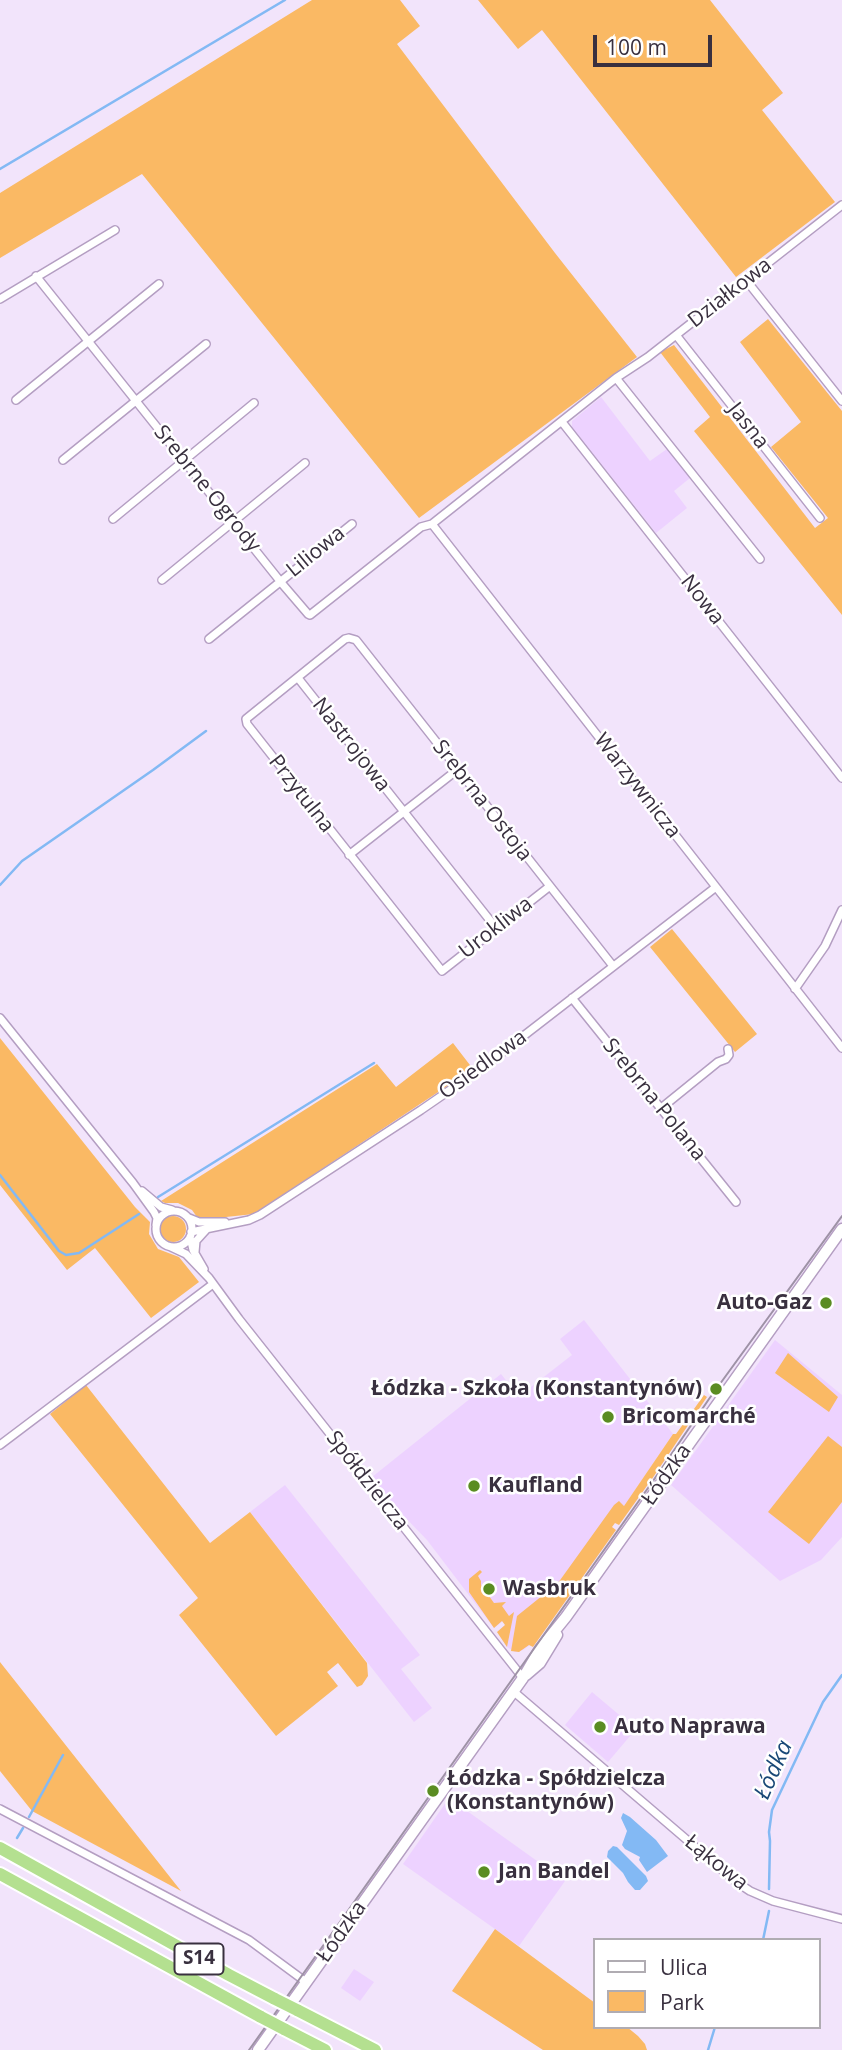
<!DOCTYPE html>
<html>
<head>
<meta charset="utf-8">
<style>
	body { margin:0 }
	#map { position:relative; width:842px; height:2050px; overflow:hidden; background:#f2e4fb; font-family:"Open Sans",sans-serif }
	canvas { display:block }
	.legend { position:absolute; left:593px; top:1938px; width:228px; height:91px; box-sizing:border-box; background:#fff; border:2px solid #b0acb2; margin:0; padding:9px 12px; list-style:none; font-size:21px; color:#39303f }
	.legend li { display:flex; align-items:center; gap:14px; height:35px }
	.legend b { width:35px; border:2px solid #b0acb2 }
	.scale { position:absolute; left:593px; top:35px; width:119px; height:32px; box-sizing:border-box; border:4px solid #39303f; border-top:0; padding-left:9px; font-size:21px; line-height:24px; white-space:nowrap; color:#39303f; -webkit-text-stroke:5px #fff; paint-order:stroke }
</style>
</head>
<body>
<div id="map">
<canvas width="842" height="2050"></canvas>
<ul class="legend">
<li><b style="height:9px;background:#fff"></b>Ulica</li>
<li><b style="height:19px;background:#fab964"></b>Park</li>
</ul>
<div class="scale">100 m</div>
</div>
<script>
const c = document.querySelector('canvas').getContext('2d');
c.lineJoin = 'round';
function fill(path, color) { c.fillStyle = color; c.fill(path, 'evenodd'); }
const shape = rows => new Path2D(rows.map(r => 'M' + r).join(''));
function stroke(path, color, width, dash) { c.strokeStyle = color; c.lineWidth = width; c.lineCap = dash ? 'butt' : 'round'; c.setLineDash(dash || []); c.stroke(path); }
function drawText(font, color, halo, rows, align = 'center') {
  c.font = font + ' "Open Sans",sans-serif'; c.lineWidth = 5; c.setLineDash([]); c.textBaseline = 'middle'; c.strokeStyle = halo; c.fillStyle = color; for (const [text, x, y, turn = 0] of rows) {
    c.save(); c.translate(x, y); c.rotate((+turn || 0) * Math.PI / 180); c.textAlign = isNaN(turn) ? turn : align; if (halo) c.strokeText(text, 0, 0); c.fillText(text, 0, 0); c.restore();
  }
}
fill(shape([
	[601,397,650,461,667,449,690,478,674,491,687,508,656,533,572,427,572,421],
	[584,1320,673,1434,530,1645,523,1650,515,1652,507,1647,497,1632,505,1625,503,1621,494,1628,427,1540,399,1511,372,1477,501,1374,513,1389,527,1390,572,1355,560,1339],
	[775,1340,842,1395,842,1537,821,1560,780,1581,671,1485],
	[285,1485,420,1655,401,1669,432,1708,414,1722,250,1512],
	[592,1692,636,1729,608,1762,565,1725],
	[449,1798,565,1881,519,1946,403,1864],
	[354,1969,374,1982,360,2001,341,1988]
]), '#edd2ff');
fill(shape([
	[312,0,400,0,420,26,397,44,555,253,637,357,419,518,142,174,0,258,0,193],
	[478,0,710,0,783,93,762,110,835,202,736,277,542,30,518,49],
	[768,319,842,411,842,615,694,431,710,417,660,352,674,345,815,528,828,518,771,447,801,422,740,342],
	[672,929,757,1034,735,1052,650,947],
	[0,1038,135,1207,150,1222,149,1234,158,1249,179,1257,199,1282,151,1318,95,1248,67,1270,0,1185],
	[453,1043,473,1069,254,1214,207,1219,207,1217,197,1217,192,1210,178,1203,165,1203,161,1201,377,1064,396,1087],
	'160 1229a13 13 0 1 1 26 0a13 13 0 1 1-26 0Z',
	[788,1353,838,1397,829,1412,775,1373],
	[86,1385,210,1543,250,1512,367,1663,368,1676,362,1685,357,1687,338,1663,327,1672,338,1686,276,1736,179,1615,198,1598,50,1414],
	[704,1395,707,1397,654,1476,619,1525,615,1523,612,1527,616,1530,533,1647,529,1645,519,1652,511,1651,517,1616,558,1583,614,1505,619,1501,624,1506,673,1434,676,1434],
	[828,1436,842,1447,842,1502,809,1544,768,1512],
	[480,1570,482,1572,478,1576,481,1581,481,1585,494,1603,506,1602,502,1606,509,1616,514,1612,507,1647,497,1632,505,1625,502,1621,494,1628,469,1592,469,1579],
	[0,1662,181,1891,32,1811,0,1771],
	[495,1929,595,2003,595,2027,627,2027,638,2036,645,2044,647,2050,543,2050,452,1991]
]), '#fab964');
fill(shape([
	[623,1813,630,1817,656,1840,668,1856,647,1872,639,1860,640,1857,625,1849,622,1845,627,1831,621,1818],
	[613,1846,617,1847,646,1876,648,1881,640,1890,635,1890,628,1882,623,1873,607,1857,608,1851]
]), '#83b9f4');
stroke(shape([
	[0,169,285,0],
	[0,885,22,861,153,770,206,731],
	[0,1175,59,1251,66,1255,79,1253,139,1214],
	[158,1197,374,1063],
	[29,1817,63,1755],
	[17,1838,23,1828],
	[769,1889,770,1841,769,1832,772,1810,823,1702,842,1675],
	[763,1940,769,1911],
	[708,2050,715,2027]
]), '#83b9f4', 2.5);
const minor = shape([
	[36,276,284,586,308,614,310,615,421,527,432,524,616,378,648,357,842,205],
	[746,280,842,401],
	[0,299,115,230],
	[676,335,820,518],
	[616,378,760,559],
	[16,400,159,284],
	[562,422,842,778],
	[63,460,206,344],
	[113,519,254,403],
	[432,524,842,1048],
	[162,580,305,463],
	[209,639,352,524],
	[298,678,496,928],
	[349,855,457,770],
	[550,886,442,971,247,724,246,719,345,639,349,638,356,640,613,966],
	[795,989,825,946,842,910],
	[572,998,736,1202],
	[0,1018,133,1183,154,1212,157,1218,156,1225],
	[660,1109,718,1062,726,1059,729,1055,728,1049],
	[142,1191,161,1207,172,1210],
	'156 1229a18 18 0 1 1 36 0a18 18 0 1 1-36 0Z',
	[189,1218,199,1222,225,1222],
	[191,1232,249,1220,260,1215,421,1110,482,1068,716,887],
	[190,1237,193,1250,204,1269],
	[171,1247,186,1254,209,1278,239,1319,523,1678],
	[195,1252,196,1241,206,1230],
	[0,1445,213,1284],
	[513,1691,735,1881,750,1891,773,1901,842,1919],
	[0,1809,249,1940,306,1982]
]);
const secondary = shape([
	[526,1675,540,1663,557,1635],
	[258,2050,523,1678,540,1649,566,1617,842,1229]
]);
const motorway = shape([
	[0,1848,229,1975,275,1999],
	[0,1874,261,2017],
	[297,2010,375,2050],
	[284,2029,325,2050]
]);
stroke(minor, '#b49ec2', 10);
stroke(secondary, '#b49ec2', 13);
stroke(motorway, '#fff', 16);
stroke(minor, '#fff', 7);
stroke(secondary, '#fff', 10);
stroke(motorway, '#b4e090', 12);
stroke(shape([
	[249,2050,653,1481,709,1399,842,1216]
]), '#9e92a6', 2);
const motorwayBridge = shape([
	[275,1999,297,2010],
	[261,2017,284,2029]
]);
stroke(motorwayBridge, '#fff', 16, []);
stroke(motorwayBridge, '#b4e090', 12);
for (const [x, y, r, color] of [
	[826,1303,7,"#5a8c22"],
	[716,1389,7,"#5a8c22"],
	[608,1417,7,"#5a8c22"],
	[474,1486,7,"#5a8c22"],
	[489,1589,7,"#5a8c22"],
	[600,1727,7,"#5a8c22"],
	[433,1791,7,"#5a8c22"],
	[484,1872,7,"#5a8c22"]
]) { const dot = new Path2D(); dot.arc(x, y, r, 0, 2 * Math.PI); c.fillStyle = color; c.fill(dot); stroke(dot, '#fff', 2.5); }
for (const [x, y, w] of [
	[199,1959,49]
]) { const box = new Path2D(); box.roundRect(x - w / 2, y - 15.5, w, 31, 5); c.fillStyle = '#fff'; c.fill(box); stroke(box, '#39303f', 2); }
drawText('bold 19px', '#39303f', null, [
	["S14",199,1959]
]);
drawText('21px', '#39303f', '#fff', [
	["Działkowa",730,293,-38],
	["Jasna",748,426,52],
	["Srebrne Ogrody",207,489,51],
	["Liliowa",316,552,-39],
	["Nowa",702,600,52],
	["Nastrojowa",351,745,52],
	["Warzywnicza",637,786,52],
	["Przytulna",301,794,52],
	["Srebrna Ostoja",482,801,52],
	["Urokliwa",496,928,-38],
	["Osiedlowa",483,1065,-36],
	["Srebrna Polana",654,1100,51],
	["Łódzka",667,1475,-55],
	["Spółdzielcza",367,1481,52],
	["Łąkowa",716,1863,39],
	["Łódzka",342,1932,-55]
]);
drawText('bold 21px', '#39303f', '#fff', [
	["Auto-Gaz",812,1303,"right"],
	["Łódzka - Szkoła (Konstantynów)",702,1389,"right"],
	["Bricomarché",622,1417],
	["Kaufland",488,1486],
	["Wasbruk",503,1589],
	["Auto Naprawa",614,1727],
	["Łódzka - Spółdzielcza",447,1779],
	["(Konstantynów)",447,1803],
	["Jan Bandel",498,1872]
], 'left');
drawText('italic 23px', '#194877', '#fff', [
	["Łódka",774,1770,-66]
]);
</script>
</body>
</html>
